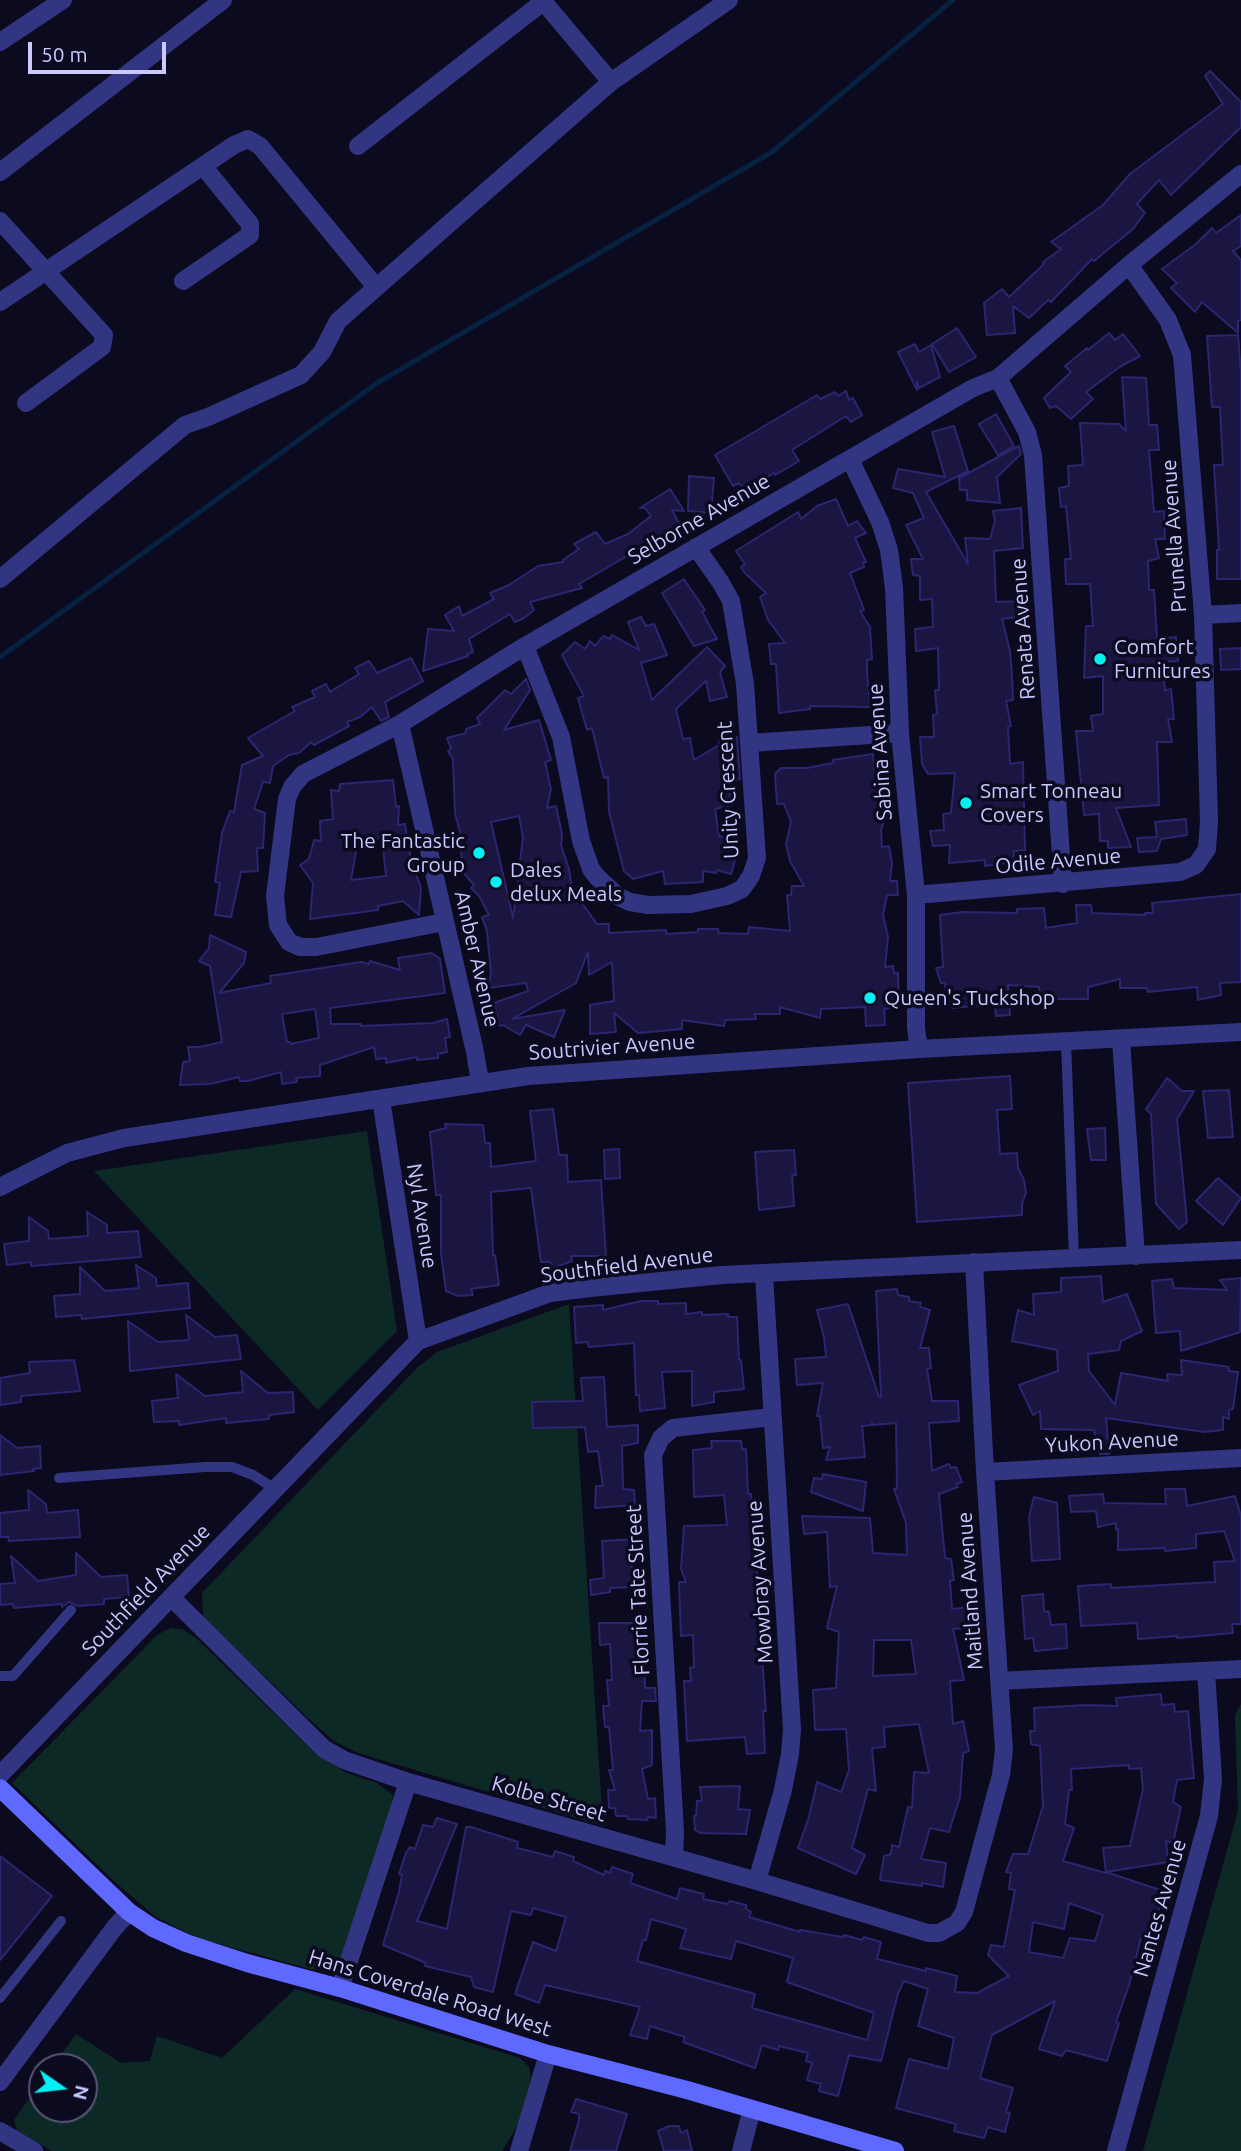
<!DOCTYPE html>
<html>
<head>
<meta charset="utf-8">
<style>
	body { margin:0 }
	#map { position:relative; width:1241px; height:2151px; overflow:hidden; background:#0c0a1f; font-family:Ubuntu,sans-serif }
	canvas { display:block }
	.north { position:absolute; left:28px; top:2053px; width:70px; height:70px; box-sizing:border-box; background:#0c0a1f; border:2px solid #585679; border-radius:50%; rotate:104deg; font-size:19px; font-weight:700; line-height:28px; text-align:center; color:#cac8ff }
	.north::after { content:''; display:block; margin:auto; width:24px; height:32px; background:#00f0f3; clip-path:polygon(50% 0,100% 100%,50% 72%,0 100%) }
	.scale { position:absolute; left:28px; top:42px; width:138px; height:32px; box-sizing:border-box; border:4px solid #cac8ff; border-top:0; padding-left:9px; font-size:21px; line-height:24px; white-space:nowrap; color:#cac8ff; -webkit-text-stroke:5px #0c0a1f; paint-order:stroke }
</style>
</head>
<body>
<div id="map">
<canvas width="1241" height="2151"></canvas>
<div class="north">N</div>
<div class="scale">50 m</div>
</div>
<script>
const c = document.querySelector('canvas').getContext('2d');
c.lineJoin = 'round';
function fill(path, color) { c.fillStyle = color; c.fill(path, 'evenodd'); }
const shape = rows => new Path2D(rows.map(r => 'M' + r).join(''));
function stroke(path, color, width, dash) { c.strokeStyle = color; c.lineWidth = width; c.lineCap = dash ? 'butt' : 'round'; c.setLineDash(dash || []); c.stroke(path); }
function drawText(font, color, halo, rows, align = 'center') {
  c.font = font + ' Ubuntu,sans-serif'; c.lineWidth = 7; c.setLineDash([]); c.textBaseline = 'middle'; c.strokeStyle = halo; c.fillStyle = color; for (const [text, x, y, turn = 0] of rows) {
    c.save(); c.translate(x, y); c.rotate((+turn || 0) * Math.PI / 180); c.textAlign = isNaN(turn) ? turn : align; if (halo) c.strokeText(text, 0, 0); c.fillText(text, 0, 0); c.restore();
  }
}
fill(shape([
	[367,1131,397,1331,318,1410,94,1171],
	[569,1304,603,1826,358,1753,334,1741,309,1719,203,1617,202,1593,417,1368,437,1352],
	[171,1628,182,1629,196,1638,316,1754,347,1773,377,1783,393,1795,390,1814,344,1959,334,1967,326,1970,310,1969,197,1938,156,1917,115,1882,12,1783,157,1635],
	[1241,1704,1241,2151,1143,2151,1238,1811,1235,1715],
	[295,1989,520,2058,529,2067,531,2079,519,2123,502,2151,52,2151,17,2131,14,2120,42,2080,42,2109,84,2109,84,2067,52,2067,76,2034,121,2063,150,2061,157,2036,222,2058]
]), '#0d2926');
stroke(shape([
	[0,657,377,383,772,152,953,0]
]), '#072141', 5);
const building = shape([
	[1210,71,1241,102,1241,127,1171,195,1159,180,1137,204,1145,213,1133,229,1094,261,1092,259,1051,302,1048,300,1029,318,1013,306,1015,333,987,335,984,303,1002,289,1009,297,1044,264,1043,262,1061,249,1051,242,1103,205,1130,174,1223,104,1205,76,1210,71],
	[1241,215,1241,246,1233,251,1241,260,1241,320,1238,321,1238,333,1202,302,1195,312,1171,288,1177,283,1162,269,1196,244,1212,228,1216,233,1241,215],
	[957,328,976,357,949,372,932,344,957,328],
	[1109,333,1115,340,1123,334,1140,356,1121,366,1086,392,1093,399,1071,419,1056,406,1050,408,1044,398,1071,372,1065,366,1087,348,1088,350,1109,333],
	[1238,335,1241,374,1241,579,1217,579,1217,550,1219,550,1214,465,1223,465,1220,407,1212,407,1207,336,1238,335],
	[915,344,919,352,931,345,940,377,919,388,917,381,917,390,898,352,915,344],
	[1122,377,1146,378,1149,425,1157,425,1159,450,1149,450,1154,512,1164,511,1165,539,1155,539,1159,558,1148,561,1149,590,1154,590,1157,639,1176,637,1178,661,1162,662,1165,690,1171,689,1174,719,1168,719,1172,742,1157,742,1159,805,1116,808,1131,847,1108,848,1108,841,1100,841,1099,814,1084,815,1076,731,1093,731,1091,716,1103,714,1103,676,1084,678,1086,626,1093,626,1090,584,1066,584,1065,559,1071,559,1066,506,1061,507,1059,488,1069,486,1068,466,1083,465,1080,423,1119,424,1126,431,1122,377],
	[846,391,849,400,853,398,862,415,851,422,846,416,792,450,799,461,775,475,774,473,744,491,739,483,733,486,715,455,817,395,820,399,835,392,838,396,846,391],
	[996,414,1014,446,998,455,979,424,996,414],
	[954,426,968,471,926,492,968,564,965,538,990,539,995,521,993,511,1021,508,1023,548,994,551,996,602,1022,601,1024,616,1002,619,1010,651,1012,676,1013,700,1006,701,1011,726,1008,727,1010,764,1023,762,1025,850,1014,851,1013,862,985,866,985,860,949,863,950,845,933,846,930,831,944,830,943,814,951,813,955,773,928,774,922,764,920,737,934,737,933,715,937,714,935,690,939,690,938,648,916,651,915,629,933,627,932,599,920,600,920,576,913,575,911,559,923,559,906,525,924,518,913,493,893,488,898,469,945,477,932,432,954,426],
	[1019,446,1021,454,997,477,1000,503,967,500,967,490,960,490,959,478,1019,446],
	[689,476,714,478,711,513,688,511,689,476],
	[670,489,684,511,672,510,681,527,639,553,628,558,627,556,579,584,582,588,530,602,534,610,524,618,515,622,510,614,469,639,473,652,467,654,468,656,423,671,428,629,454,631,445,615,459,606,462,616,494,599,490,593,509,585,538,566,563,562,563,560,579,549,574,544,596,532,605,544,628,534,651,516,645,508,640,508,670,489],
	[836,499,848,526,857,521,866,533,855,538,866,562,863,563,864,567,850,573,864,610,860,611,870,627,872,659,867,660,867,673,870,707,810,706,810,709,779,713,776,664,771,664,769,644,785,643,768,620,760,597,766,593,745,573,741,567,745,564,736,551,798,512,801,519,817,506,836,499],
	[684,579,705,610,702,612,717,639,694,646,662,593,684,579],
	[641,617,646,626,654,624,667,655,641,663,652,700,707,647,725,666,720,672,727,697,710,701,706,681,676,709,683,739,690,738,694,760,719,745,719,741,737,737,740,779,728,782,732,805,715,809,719,836,734,839,729,858,735,860,731,874,717,870,716,873,703,871,703,882,665,884,663,871,633,879,624,871,609,812,608,777,604,778,592,728,587,730,582,713,578,698,584,696,562,655,575,642,585,649,590,641,595,646,603,636,610,639,612,635,639,650,628,622,641,617],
	[1241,648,1241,669,1221,670,1220,649,1241,648],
	[411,658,423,681,385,702,389,717,381,721,372,707,360,717,347,722,349,726,314,745,311,742,299,753,289,755,273,766,270,783,263,782,254,809,265,813,263,848,257,848,258,871,241,872,231,917,215,915,220,883,215,882,222,833,230,811,234,812,242,765,263,756,248,738,295,711,292,707,315,697,312,691,326,684,330,692,359,674,355,668,369,661,377,673,411,658],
	[526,679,530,690,504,730,539,720,551,760,545,762,551,789,547,808,556,806,562,834,561,845,569,869,572,889,597,924,609,924,609,933,666,930,666,934,698,932,698,929,718,929,719,933,748,934,749,927,790,931,787,895,791,895,792,886,804,886,790,861,786,844,791,822,784,804,777,804,775,774,781,768,807,768,833,763,833,760,873,754,874,769,878,767,885,798,881,798,886,814,881,830,882,847,889,846,892,863,890,881,897,881,898,895,887,895,883,915,888,937,885,967,893,966,894,973,898,973,899,1006,884,1009,885,1025,866,1026,865,1007,821,1009,820,1018,780,1007,780,1014,755,1014,756,1019,725,1020,724,1026,682,1020,682,1029,638,1033,614,1013,616,1032,590,1034,590,1005,614,1001,612,962,589,975,588,952,576,983,512,1019,565,1010,554,1037,526,1025,520,1035,503,1025,500,1026,497,1022,499,1022,494,1003,528,991,526,983,488,988,491,973,487,931,482,917,489,915,479,896,471,888,474,885,463,872,460,841,462,840,455,813,453,759,448,751,451,749,447,738,466,733,466,729,480,724,477,718,505,690,511,694,526,679],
	[519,816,523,837,513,918,491,822,519,816],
	[393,780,396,807,399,806,398,825,405,824,411,860,421,888,419,915,403,901,378,906,378,910,310,919,313,883,300,865,309,859,314,840,321,841,320,821,333,819,331,790,339,791,340,784,393,780],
	[382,838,386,876,351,880,358,840,382,838],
	[1186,819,1187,835,1161,839,1157,851,1139,852,1137,838,1157,837,1155,822,1186,819],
	[1241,894,1241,982,1220,983,1221,995,1198,1000,1197,987,1148,992,1147,988,1120,988,1120,979,1088,987,1088,999,1041,999,1039,987,1008,985,1010,1015,996,1016,995,1004,953,1008,947,1001,945,983,941,983,936,968,943,967,940,915,963,912,1017,913,1017,909,1044,908,1046,928,1077,923,1076,905,1091,905,1092,913,1145,915,1145,913,1153,913,1152,903,1241,894],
	[210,935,246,952,244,963,219,993,271,983,270,976,361,962,369,964,370,961,400,970,398,958,432,953,440,959,445,993,330,1008,331,1024,361,1024,361,1026,433,1023,447,1019,450,1037,445,1038,447,1052,438,1054,438,1058,417,1060,417,1057,386,1063,386,1058,376,1059,374,1047,320,1065,320,1076,296,1078,297,1082,282,1084,281,1072,248,1081,240,1081,239,1077,210,1084,180,1085,183,1062,190,1061,188,1047,200,1047,222,1042,210,966,199,961,209,948,210,935],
	[315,1009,319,1038,291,1044,290,1042,287,1042,282,1014,315,1009],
	[1010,1076,1012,1109,997,1110,1000,1154,1017,1153,1018,1168,1024,1180,1026,1193,1022,1204,1022,1215,917,1222,908,1083,1010,1076],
	[1167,1078,1182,1091,1194,1091,1177,1119,1187,1222,1179,1229,1156,1204,1151,1114,1146,1109,1167,1078],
	[1229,1090,1233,1137,1208,1138,1203,1091,1229,1090],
	[553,1109,559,1155,567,1155,568,1182,601,1180,606,1256,571,1256,572,1261,553,1268,550,1262,541,1262,531,1188,491,1192,493,1255,495,1255,499,1285,471,1289,473,1295,458,1296,446,1291,441,1253,441,1195,436,1195,430,1132,446,1128,445,1124,483,1125,485,1143,490,1143,491,1167,536,1161,530,1111,553,1109],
	[1105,1128,1106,1160,1091,1160,1087,1129,1105,1128],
	[619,1149,620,1178,605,1179,604,1150,619,1149],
	[794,1150,796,1175,792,1175,794,1206,759,1210,755,1152,794,1150],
	[1218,1178,1241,1198,1223,1225,1196,1201,1218,1178],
	[87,1212,107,1225,107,1233,138,1231,141,1257,31,1266,31,1262,7,1265,4,1244,29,1241,29,1217,48,1231,49,1239,88,1236,87,1212],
	[136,1265,156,1278,157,1286,188,1283,190,1308,82,1319,81,1315,56,1317,54,1296,80,1294,80,1267,105,1291,139,1288,136,1265],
	[1101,1276,1103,1302,1127,1294,1142,1331,1121,1341,1119,1350,1088,1354,1089,1371,1115,1405,1121,1373,1168,1381,1167,1374,1182,1375,1181,1360,1229,1367,1228,1371,1238,1372,1233,1409,1229,1410,1229,1419,1223,1417,1223,1430,1204,1432,1106,1418,1109,1454,1100,1454,1094,1430,1041,1429,1040,1411,1033,1415,1019,1385,1058,1371,1057,1350,1012,1341,1018,1310,1034,1315,1033,1294,1061,1292,1061,1278,1101,1276],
	[1241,1278,1240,1332,1181,1351,1180,1331,1156,1333,1152,1281,1172,1279,1174,1288,1227,1290,1220,1280,1241,1278],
	[897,1289,898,1295,909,1297,909,1301,921,1303,920,1307,930,1310,920,1348,929,1348,931,1368,927,1369,932,1401,958,1401,959,1421,929,1423,932,1471,949,1464,951,1468,956,1467,962,1482,956,1484,958,1487,939,1494,945,1558,951,1559,954,1580,950,1581,952,1609,980,1606,982,1627,953,1629,964,1680,950,1681,953,1724,963,1721,969,1751,963,1753,960,1797,949,1832,930,1828,921,1859,946,1863,943,1887,922,1883,922,1886,880,1880,884,1856,891,1854,892,1845,899,1847,908,1807,912,1808,914,1772,929,1773,919,1724,884,1727,885,1747,872,1748,876,1791,868,1789,852,1848,865,1855,856,1874,798,1848,809,1817,817,1782,841,1792,849,1770,846,1729,815,1730,813,1690,836,1688,839,1632,827,1628,837,1586,830,1587,827,1532,804,1534,802,1516,870,1518,873,1553,907,1555,906,1523,894,1489,897,1488,896,1423,873,1425,872,1423,872,1425,862,1426,865,1457,826,1460,830,1447,823,1448,820,1416,817,1416,823,1383,797,1385,795,1359,826,1357,824,1337,817,1310,848,1304,879,1397,881,1397,876,1291,897,1289],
	[874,1640,911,1640,916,1674,873,1676,874,1640],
	[641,1301,658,1301,658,1304,686,1303,686,1314,702,1312,702,1315,728,1314,728,1317,737,1317,739,1360,741,1360,744,1389,714,1392,714,1402,692,1406,692,1371,662,1372,665,1408,640,1411,639,1395,636,1395,634,1343,589,1347,587,1342,576,1343,574,1307,603,1305,603,1310,641,1301],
	[186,1315,215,1337,237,1335,241,1359,130,1371,128,1321,158,1342,189,1340,186,1315],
	[74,1360,80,1391,21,1396,21,1402,0,1405,0,1378,30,1373,29,1362,74,1360],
	[241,1371,268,1393,293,1392,294,1412,269,1415,269,1419,226,1423,226,1418,179,1425,179,1421,154,1422,152,1401,178,1398,176,1374,205,1396,243,1392,241,1371],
	[604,1377,607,1427,638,1425,638,1443,622,1446,623,1489,634,1490,635,1505,595,1508,596,1486,603,1486,598,1451,588,1452,585,1427,533,1428,532,1402,583,1401,581,1378,604,1377],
	[0,1435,17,1448,40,1446,41,1468,33,1469,34,1471,0,1475,0,1435],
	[711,1441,741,1441,742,1449,746,1449,748,1494,751,1494,752,1517,756,1517,759,1542,755,1542,760,1616,766,1615,766,1631,760,1631,766,1711,763,1711,765,1753,747,1754,745,1737,687,1741,684,1681,691,1681,690,1668,694,1667,693,1635,681,1636,679,1582,686,1582,681,1569,684,1526,727,1525,724,1495,694,1497,693,1450,712,1448,711,1441],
	[823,1474,866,1482,863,1511,811,1492,814,1478,822,1479,823,1474],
	[1165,1489,1185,1489,1187,1506,1235,1496,1241,1516,1241,1624,1232,1624,1233,1633,1177,1638,1177,1636,1138,1639,1137,1623,1081,1626,1078,1586,1111,1584,1111,1588,1215,1582,1214,1562,1235,1561,1224,1531,1196,1534,1196,1548,1165,1551,1165,1548,1118,1550,1118,1529,1116,1530,1116,1523,1098,1527,1096,1511,1071,1512,1069,1496,1103,1494,1104,1503,1166,1504,1165,1489],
	[28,1490,46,1504,47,1513,78,1510,80,1537,9,1541,8,1537,0,1537,0,1513,29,1510,28,1490],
	[1034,1497,1057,1503,1060,1559,1032,1561,1029,1517,1034,1497],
	[637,1539,639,1562,632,1561,631,1587,610,1588,610,1592,591,1595,590,1580,604,1578,602,1541,637,1539],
	[76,1553,101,1577,127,1575,129,1597,104,1599,104,1604,78,1606,69,1602,62,1607,62,1604,14,1608,13,1604,0,1605,0,1584,15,1583,11,1556,38,1581,76,1575,76,1553],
	[1043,1594,1044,1611,1049,1612,1051,1625,1066,1624,1067,1648,1035,1651,1033,1638,1025,1639,1022,1596,1043,1594],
	[599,1623,634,1623,640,1660,644,1661,645,1688,655,1688,656,1701,642,1701,640,1731,652,1730,652,1765,642,1769,648,1799,655,1798,656,1818,648,1817,647,1820,628,1819,627,1816,616,1816,615,1808,609,1808,608,1790,615,1790,609,1770,613,1770,609,1727,605,1727,603,1706,609,1706,607,1680,612,1680,610,1644,600,1645,599,1623],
	[1161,1694,1162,1705,1174,1704,1175,1712,1188,1711,1194,1778,1177,1780,1173,1802,1181,1807,1173,1843,1166,1841,1168,1862,1106,1872,1166,1892,1159,1907,1153,1937,1142,1934,1129,1985,1116,2022,1119,2023,1107,2061,1066,2050,1062,2056,1039,2049,1055,2001,992,2035,980,2078,1013,2088,1006,2112,1010,2113,1005,2132,988,2127,984,2138,954,2131,956,2124,896,2108,909,2059,948,2069,954,2038,918,2026,928,1989,904,1981,898,1993,881,2061,849,2055,838,2096,819,2091,821,2084,807,2080,812,2063,806,2061,808,2053,779,2046,778,2050,762,2045,755,2068,683,2042,685,2037,650,2026,647,2039,630,2035,640,2007,545,1985,539,2003,515,1994,533,1942,556,1951,566,1917,533,1908,531,1915,511,1911,493,1992,474,1987,471,1977,425,1966,426,1963,383,1945,399,1892,402,1875,399,1874,406,1853,410,1847,415,1849,423,1825,433,1827,437,1818,457,1824,417,1921,447,1929,466,1827,471,1827,518,1842,517,1848,553,1857,555,1851,574,1857,573,1861,604,1875,605,1871,610,1873,612,1867,633,1874,630,1883,677,1899,680,1888,704,1894,703,1899,727,1904,730,1901,746,1905,746,1909,751,1912,749,1917,800,1932,800,1930,843,1937,844,1935,862,1940,864,1937,881,1942,877,1959,926,1971,926,1968,957,1976,955,1992,977,1993,1009,1976,988,1955,991,1945,1004,1947,1015,1890,1009,1889,1011,1873,1006,1872,1013,1854,1028,1854,1043,1806,1040,1746,1031,1744,1030,1731,1035,1731,1034,1708,1086,1705,1117,1706,1116,1698,1161,1694],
	[1129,1765,1129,1769,1141,1768,1143,1789,1130,1846,1103,1848,1106,1873,1063,1861,1074,1828,1065,1824,1069,1790,1072,1790,1071,1769,1129,1765],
	[1069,1903,1103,1915,1095,1941,1070,1938,1063,1958,1029,1952,1033,1922,1064,1929,1069,1903],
	[651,1919,686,1929,680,1948,731,1959,736,1941,793,1958,787,1982,874,2013,867,2040,752,2008,755,1994,637,1961,643,1940,646,1940,651,1919],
	[740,1786,738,1809,750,1810,746,1834,700,1833,695,1830,694,1816,696,1816,697,1801,702,1801,700,1787,740,1786],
	[0,1856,52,1896,0,1960,0,1856],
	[576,2099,627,2114,616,2151,570,2151,579,2120,579,2114,571,2112,576,2099],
	[669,2126,679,2126,681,2133,687,2130,692,2151,664,2151,658,2131,669,2126]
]);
fill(building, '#1a1541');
stroke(building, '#2d256f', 2);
stroke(shape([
	[1066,1041,1074,1258],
	[59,1478,205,1467,232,1467,253,1475,275,1489],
	[0,1676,13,1676,71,1610],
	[0,1998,61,1921]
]), '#323582', 10);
stroke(shape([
	[0,42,63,0],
	[611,82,729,0],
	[358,146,543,2],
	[0,172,223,0],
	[0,221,104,335,102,347,26,403],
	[183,281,250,235,250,224,203,166],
	[0,302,234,145,248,139,260,146,376,287],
	[998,378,1027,432,1033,455,1063,884],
	[850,459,880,522,889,550,894,588,900,733,916,895,916,1028,919,1049],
	[0,579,185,425,208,417,301,375,322,352,338,321,611,82,542,0],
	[1203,615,1241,613],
	[525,646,561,737,581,841,591,869,597,877,619,897,630,902,648,905,691,904,727,896,742,889,751,876,757,858,745,684,731,601,721,583,696,547],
	[400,724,475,1052,480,1082],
	[749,743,900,733],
	[916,895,1180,872,1196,865,1207,849,1209,821,1203,615,1182,355,1168,320,1129,265],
	[444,922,316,947,300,947,289,942,278,925,275,896,287,799,292,787,303,774,400,724,525,646,973,388,998,378,1129,265,1241,174],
	[1121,1040,1136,1256],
	[381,1099,418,1341],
	[0,1187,67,1153,124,1138,528,1076,919,1049,1241,1032],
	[985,1472,1241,1458],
	[171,1597,324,1749,344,1760,408,1782,757,1881,928,1933,939,1933,957,1923,964,1912,1001,1775,1004,1750,985,1472,974,1262],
	[999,1681,1241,1669],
	[0,1775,418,1341,550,1293,590,1288,722,1275,1241,1250],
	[674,1857,675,1832,653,1455,661,1438,673,1428,772,1417],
	[757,1881,783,1790,790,1754,792,1729,764,1275],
	[340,1988,408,1782],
	[0,2082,115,1927,129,1912],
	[0,2131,34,2151],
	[519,2151,548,2054],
	[741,2151,752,2109],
	[1116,2151,1209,1816,1213,1779,1206,1671]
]), '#323582', 18);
stroke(shape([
	[0,1788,129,1912,153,1928,186,1943,247,1963,340,1988,548,2054,687,2090,895,2151]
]), '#5f69ff', 18);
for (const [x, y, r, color] of [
	[1100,659,7,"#00f0f3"],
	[966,803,7,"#00f0f3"],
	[479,853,7,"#00f0f3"],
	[496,882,7,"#00f0f3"],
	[870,998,7,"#00f0f3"]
]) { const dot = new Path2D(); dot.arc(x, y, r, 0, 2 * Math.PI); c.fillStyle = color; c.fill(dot); stroke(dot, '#0c0a1f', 2.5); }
drawText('21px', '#cac8ff', '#0c0a1f', [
	["Selborne Avenue",699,519,-30],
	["Prunella Avenue",1174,536,-94],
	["Renata Avenue",1023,629,-94],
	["Sabina Avenue",880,752,-94],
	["Unity Crescent",728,790,-93],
	["Odile Avenue",1058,861,-5],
	["Amber Avenue",477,959,77],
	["Soutrivier Avenue",612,1047,-4],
	["Nyl Avenue",422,1216,81],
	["Southfield Avenue",627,1265,-7],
	["Yukon Avenue",1112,1442,-3],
	["Mowbray Avenue",760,1582,-94],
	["Southfield Avenue",146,1590,-46],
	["Florrie Tate Street",638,1590,-93],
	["Maitland Avenue",970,1591,-94],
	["Kolbe Street",549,1799,16],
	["Nantes Avenue",1160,1908,-74],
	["Hans Coverdale Road West",430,1993,17]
]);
drawText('21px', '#cac8ff', '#0c0a1f', [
	["Comfort",1114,647],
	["Furnitures",1114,671],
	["Smart Tonneau",980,791],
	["Covers",980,815],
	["The Fantastic",465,841,"right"],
	["Group",465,865,"right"],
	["Dales",510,870],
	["delux Meals",510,894],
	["Queen's Tuckshop",884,998]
], 'left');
</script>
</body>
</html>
